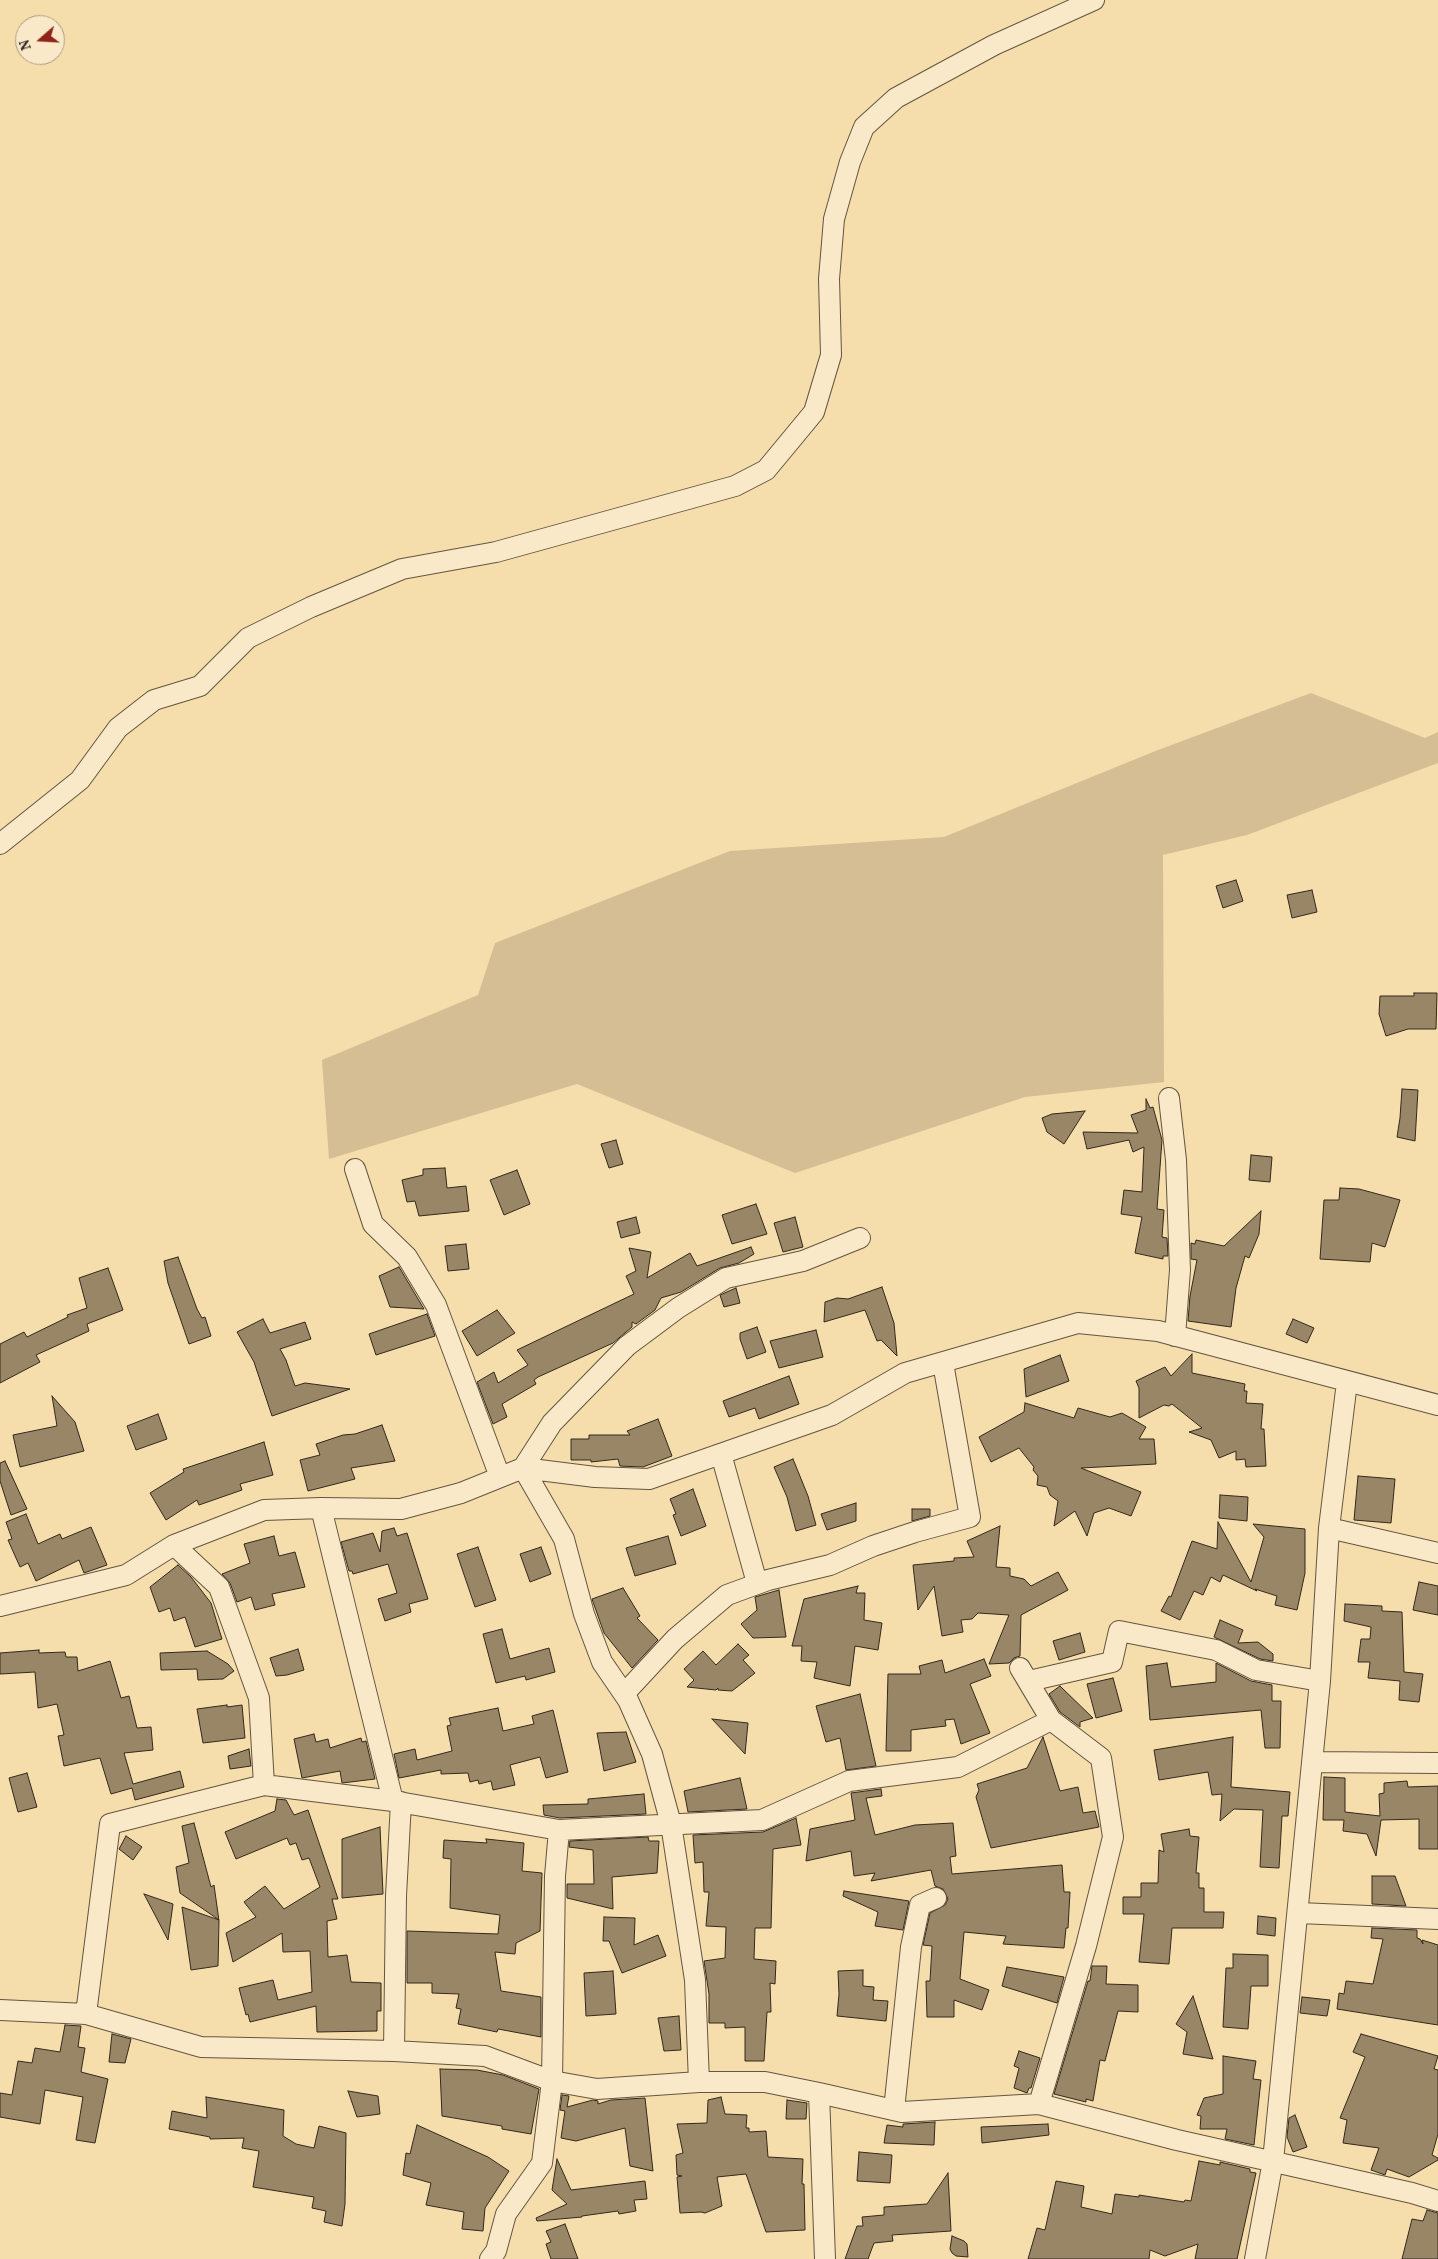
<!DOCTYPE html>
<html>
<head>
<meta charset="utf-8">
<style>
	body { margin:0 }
	#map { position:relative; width:1438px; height:2259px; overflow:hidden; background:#f6ddac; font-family:Vollkorn,serif }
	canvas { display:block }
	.north { position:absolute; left:15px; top:15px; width:50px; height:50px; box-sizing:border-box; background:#f9e9c9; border:1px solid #a99c84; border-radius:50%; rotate:251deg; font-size:14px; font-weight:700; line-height:20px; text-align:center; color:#32281c }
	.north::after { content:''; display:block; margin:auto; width:18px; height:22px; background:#8f2418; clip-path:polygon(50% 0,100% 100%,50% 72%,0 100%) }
</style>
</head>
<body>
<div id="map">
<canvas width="1438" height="2259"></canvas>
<div class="north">N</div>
</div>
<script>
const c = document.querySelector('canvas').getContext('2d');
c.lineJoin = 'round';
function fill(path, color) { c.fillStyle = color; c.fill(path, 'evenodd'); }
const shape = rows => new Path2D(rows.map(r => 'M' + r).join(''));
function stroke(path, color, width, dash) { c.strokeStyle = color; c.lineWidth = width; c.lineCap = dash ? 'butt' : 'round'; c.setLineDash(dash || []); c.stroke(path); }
fill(shape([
	[1311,693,1425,738,1438,732,1438,763,1247,835,1163,855,1164,1082,1025,1097,795,1173,577,1084,329,1159,322,1060,478,995,495,943,730,851,944,837,1158,750]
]), '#d5be94');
const building = shape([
	[1236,880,1243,901,1223,908,1216,886,1236,880],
	[1312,890,1317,912,1292,918,1287,895,1312,890],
	[1414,993,1437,993,1436,1029,1408,1029,1386,1036,1379,1014,1380,996,1414,996,1414,993],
	[1402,1089,1418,1090,1415,1141,1397,1137,1400,1118,1402,1089],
	[1146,1099,1150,1108,1153,1107,1162,1140,1157,1209,1164,1210,1162,1237,1167,1238,1168,1256,1163,1256,1163,1259,1135,1253,1142,1217,1121,1214,1124,1190,1142,1192,1144,1147,1133,1152,1129,1140,1087,1149,1083,1132,1138,1133,1131,1115,1146,1110,1146,1099],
	[1085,1111,1064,1144,1047,1132,1042,1118,1052,1114,1085,1111],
	[616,1140,623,1164,609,1168,601,1144,616,1140],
	[1251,1155,1272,1157,1270,1182,1249,1180,1251,1155],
	[445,1168,447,1188,466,1186,469,1211,419,1216,415,1201,407,1202,402,1180,423,1175,423,1169,445,1168],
	[517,1170,530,1204,504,1215,490,1180,517,1170],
	[1340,1188,1359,1189,1400,1200,1385,1247,1372,1243,1370,1262,1320,1259,1324,1200,1339,1200,1340,1188],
	[756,1204,767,1234,732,1244,722,1215,756,1204],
	[1261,1211,1259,1234,1249,1258,1245,1256,1236,1288,1231,1327,1188,1321,1190,1296,1197,1260,1191,1259,1191,1243,1195,1244,1196,1240,1224,1246,1261,1211],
	[636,1217,640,1233,621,1238,617,1222,636,1217],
	[795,1217,803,1247,783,1252,774,1223,795,1217],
	[466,1244,469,1269,448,1271,445,1246,466,1244],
	[751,1247,754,1254,739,1263,720,1268,681,1292,661,1298,655,1310,636,1324,632,1322,632,1327,613,1343,538,1377,534,1380,536,1384,502,1404,507,1417,493,1424,477,1382,494,1372,498,1383,528,1365,517,1350,634,1294,626,1276,636,1271,629,1248,651,1252,647,1278,690,1253,697,1266,751,1247],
	[178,1257,197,1309,202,1318,205,1317,211,1336,189,1344,168,1283,164,1261,178,1257],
	[399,1267,424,1309,390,1307,379,1276,399,1267],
	[108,1268,123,1310,87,1324,89,1331,36,1355,40,1362,0,1383,0,1344,24,1332,27,1337,68,1317,67,1315,87,1308,79,1278,108,1268],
	[882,1287,894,1323,897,1356,881,1340,877,1341,865,1310,824,1322,825,1302,837,1298,848,1299,882,1287],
	[736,1288,740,1303,724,1307,720,1295,736,1288],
	[497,1310,515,1333,477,1356,462,1331,497,1310],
	[427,1314,435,1336,376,1355,369,1334,427,1314],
	[263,1319,270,1333,305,1322,311,1339,280,1349,286,1360,295,1386,305,1383,350,1389,272,1416,254,1362,237,1332,263,1319],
	[1293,1319,1314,1328,1307,1343,1286,1334,1293,1319],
	[757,1327,766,1352,747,1359,740,1339,740,1333,757,1327],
	[816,1330,823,1357,779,1368,770,1341,816,1330],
	[1192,1354,1192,1373,1245,1384,1244,1391,1247,1391,1246,1403,1263,1404,1261,1429,1264,1429,1266,1466,1246,1467,1245,1459,1236,1460,1236,1451,1219,1458,1211,1440,1189,1432,1202,1428,1172,1404,1169,1406,1164,1405,1139,1418,1139,1388,1136,1381,1165,1367,1171,1376,1192,1354],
	[1060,1355,1069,1381,1026,1397,1024,1369,1060,1355],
	[789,1376,799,1404,759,1419,755,1408,729,1417,723,1401,789,1376],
	[52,1396,75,1422,84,1451,20,1467,13,1435,57,1426,52,1396],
	[1025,1403,1074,1418,1078,1408,1110,1417,1122,1413,1146,1427,1139,1439,1154,1439,1156,1464,1081,1468,1141,1492,1131,1516,1109,1508,1094,1513,1087,1536,1075,1511,1054,1526,1058,1501,1050,1495,1047,1487,1037,1485,1038,1476,1033,1470,1034,1467,1019,1448,991,1462,979,1437,1024,1412,1025,1403],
	[158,1414,167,1439,136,1450,127,1426,158,1414],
	[658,1419,672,1456,643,1467,620,1466,618,1459,591,1462,591,1460,571,1460,571,1439,589,1439,589,1435,630,1435,627,1431,658,1419],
	[382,1425,395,1461,351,1468,355,1479,308,1491,300,1460,320,1455,316,1444,343,1435,355,1434,382,1425],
	[264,1442,273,1475,240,1484,242,1490,199,1505,197,1500,166,1520,150,1493,184,1472,183,1469,264,1442],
	[793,1459,808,1496,816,1525,796,1531,787,1497,774,1467,793,1459],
	[5,1461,27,1509,11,1515,0,1481,0,1463,5,1461],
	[1358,1476,1395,1479,1391,1523,1354,1520,1358,1476],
	[693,1489,706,1526,681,1536,673,1515,676,1514,670,1499,693,1489],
	[1220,1495,1248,1497,1247,1521,1219,1518,1220,1495],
	[856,1503,856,1521,827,1530,821,1514,856,1503],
	[912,1509,930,1509,930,1516,912,1521,912,1509],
	[26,1514,38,1544,60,1534,62,1539,91,1527,107,1565,84,1573,79,1560,36,1581,28,1563,20,1567,8,1540,12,1539,6,1522,26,1514],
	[1218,1522,1251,1582,1264,1537,1253,1524,1305,1529,1305,1573,1297,1610,1275,1605,1277,1596,1255,1589,1257,1591,1223,1575,1220,1582,1211,1577,1203,1595,1194,1591,1180,1620,1161,1611,1169,1596,1171,1597,1192,1541,1217,1549,1218,1522],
	[1000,1526,996,1567,1010,1568,1010,1576,1024,1579,1031,1586,1058,1572,1068,1590,1021,1615,1020,1656,1014,1658,1009,1663,989,1664,1009,1615,978,1613,972,1619,961,1620,963,1632,942,1636,934,1586,918,1610,913,1565,954,1561,954,1558,974,1557,967,1541,1000,1526],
	[394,1528,397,1536,407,1533,428,1599,409,1604,411,1612,385,1621,378,1599,397,1593,388,1564,353,1574,352,1571,349,1571,341,1542,373,1533,380,1552,382,1531,394,1528],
	[274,1536,279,1556,295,1552,305,1587,272,1594,275,1605,255,1610,251,1597,237,1602,230,1583,222,1574,250,1563,244,1544,274,1536],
	[668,1536,676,1564,635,1576,626,1548,668,1536],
	[478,1547,496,1600,475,1607,457,1554,478,1547],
	[541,1547,551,1574,530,1582,520,1554,541,1547],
	[178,1565,191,1577,211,1603,222,1639,195,1647,185,1617,174,1621,170,1608,159,1612,150,1587,178,1565],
	[1419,1582,1438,1586,1438,1615,1413,1610,1419,1582],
	[858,1586,856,1593,865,1593,864,1620,882,1623,878,1650,855,1646,850,1686,814,1678,817,1662,801,1661,802,1646,792,1646,804,1599,858,1586],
	[623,1588,640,1616,637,1618,658,1640,632,1668,604,1633,592,1599,623,1588],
	[779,1590,786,1637,753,1638,741,1624,757,1610,755,1597,779,1590],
	[1345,1604,1382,1606,1382,1611,1402,1612,1404,1672,1423,1674,1419,1702,1399,1700,1400,1681,1368,1678,1370,1662,1358,1662,1361,1639,1370,1639,1371,1627,1344,1621,1345,1604],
	[1220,1620,1243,1630,1238,1643,1258,1642,1273,1654,1273,1661,1260,1659,1214,1637,1220,1620],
	[502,1629,510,1659,549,1648,555,1672,526,1680,525,1676,496,1683,483,1634,502,1629],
	[1080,1633,1085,1652,1059,1660,1053,1641,1080,1633],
	[738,1644,749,1655,743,1660,755,1673,732,1691,718,1690,718,1688,716,1690,687,1687,694,1680,684,1669,703,1651,716,1665,738,1644],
	[298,1649,304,1670,287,1675,276,1676,270,1658,298,1649],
	[39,1650,39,1653,65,1652,66,1657,77,1657,78,1671,110,1661,121,1698,129,1696,137,1728,151,1727,153,1750,124,1753,133,1784,180,1771,184,1787,135,1800,132,1788,111,1794,100,1758,64,1766,58,1736,64,1735,57,1704,38,1708,35,1672,0,1674,0,1653,39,1650],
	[207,1651,228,1664,234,1671,223,1679,198,1680,197,1669,161,1670,160,1653,207,1651],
	[984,1659,991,1676,970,1684,990,1733,961,1744,954,1719,945,1720,946,1726,911,1730,911,1751,886,1751,888,1674,921,1674,919,1666,942,1660,945,1673,984,1659],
	[1167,1663,1171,1687,1216,1682,1216,1663,1251,1681,1272,1685,1272,1701,1281,1701,1280,1748,1265,1748,1261,1710,1150,1720,1146,1666,1167,1663],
	[1113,1678,1122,1711,1096,1718,1087,1684,1113,1678],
	[1060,1686,1093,1718,1080,1722,1080,1727,1060,1712,1049,1694,1060,1686],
	[860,1694,876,1766,846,1770,840,1738,826,1742,816,1706,860,1694],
	[227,1705,227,1707,242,1705,245,1738,203,1743,197,1709,227,1705],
	[498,1708,503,1731,534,1724,532,1716,553,1710,568,1772,546,1778,540,1757,510,1765,515,1785,493,1790,491,1781,479,1784,478,1780,470,1782,468,1773,441,1774,441,1770,399,1778,394,1754,415,1749,417,1760,452,1751,447,1726,451,1725,449,1718,498,1708],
	[712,1719,748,1723,745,1754,712,1719],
	[626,1732,636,1762,604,1771,597,1733,626,1732],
	[314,1734,316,1742,328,1739,330,1748,361,1738,362,1742,366,1741,375,1779,342,1783,340,1771,302,1778,294,1739,314,1734],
	[1043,1737,1060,1791,1078,1787,1083,1813,1095,1811,1099,1827,991,1848,976,1797,979,1790,977,1784,1027,1768,1043,1737],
	[1233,1737,1231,1787,1290,1792,1288,1816,1282,1816,1279,1868,1260,1867,1263,1810,1234,1809,1220,1821,1222,1794,1212,1795,1208,1772,1159,1780,1154,1750,1233,1737],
	[249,1749,251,1766,230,1769,228,1756,249,1749],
	[27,1773,37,1807,18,1812,9,1778,27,1773],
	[1324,1777,1345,1778,1345,1812,1380,1816,1379,1794,1384,1793,1384,1783,1407,1781,1408,1787,1438,1786,1438,1849,1419,1849,1419,1819,1381,1820,1376,1856,1367,1834,1343,1831,1344,1820,1323,1820,1324,1777],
	[740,1778,747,1809,688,1812,684,1791,740,1778],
	[881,1789,882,1796,866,1798,875,1835,915,1825,953,1823,956,1856,950,1857,952,1874,1062,1865,1064,1892,1070,1892,1068,1928,1066,1928,1064,1948,1003,1944,1006,1936,964,1932,960,1979,989,1990,982,2010,954,2000,954,2017,927,2017,926,1981,930,1981,932,1946,923,1945,930,1913,945,1905,948,1899,943,1889,935,1886,931,1870,871,1881,875,1873,854,1876,851,1851,806,1861,810,1829,855,1820,851,1793,881,1789],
	[644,1794,646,1814,560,1818,544,1815,543,1805,588,1804,588,1799,644,1794],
	[277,1799,286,1800,294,1815,308,1810,338,1899,332,1899,337,1919,327,1921,328,1957,347,1955,351,1982,381,1983,381,2011,377,2011,377,2031,317,2032,316,2006,250,2022,248,2014,246,2015,239,1988,273,1980,278,2000,312,1992,310,1951,283,1952,282,1933,233,1962,226,1933,256,1917,244,1902,265,1886,284,1909,320,1887,309,1858,302,1860,296,1843,290,1845,287,1838,236,1859,225,1832,275,1811,277,1799],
	[796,1818,801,1845,773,1849,771,1928,755,1928,754,1959,776,1961,775,1984,770,1983,771,2012,767,2012,764,2061,745,2061,745,2027,725,2028,725,2023,709,2023,709,1994,704,1961,725,1958,726,1927,706,1926,709,1892,704,1892,703,1862,695,1863,693,1835,763,1832,796,1818],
	[194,1823,211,1887,214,1885,219,1921,218,1966,191,1970,182,1907,219,1920,180,1893,176,1867,189,1863,182,1826,194,1823],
	[380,1827,383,1894,342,1898,342,1839,380,1827],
	[1189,1829,1190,1836,1199,1837,1196,1873,1199,1873,1199,1888,1204,1888,1204,1912,1224,1912,1223,1928,1172,1928,1169,1964,1139,1962,1144,1914,1123,1914,1123,1897,1141,1897,1141,1883,1158,1883,1159,1850,1164,1852,1161,1834,1189,1829],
	[126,1836,142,1847,133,1860,119,1849,126,1836],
	[648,1837,649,1841,659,1841,657,1873,612,1877,613,1909,567,1898,567,1884,594,1884,593,1850,569,1847,570,1841,648,1837],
	[486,1839,524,1843,522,1871,542,1873,540,1931,516,1943,515,1954,495,1952,501,1991,541,1997,541,2037,498,2029,497,2032,458,2024,461,2009,456,2008,459,1994,432,1993,432,1983,407,1983,407,1931,498,1934,500,1915,450,1908,451,1859,443,1858,444,1840,487,1843,486,1839],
	[1372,1876,1395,1876,1406,1906,1372,1904,1372,1876],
	[844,1891,909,1901,903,1930,875,1926,878,1912,843,1896,844,1891],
	[144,1894,173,1904,168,1940,144,1894],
	[1258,1916,1276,1918,1275,1936,1257,1934,1258,1916],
	[604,1917,635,1918,634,1945,658,1935,666,1956,622,1973,609,1941,603,1941,604,1917],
	[1372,1928,1417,1930,1417,1938,1420,1939,1423,1944,1422,1940,1438,1945,1438,2025,1337,2009,1339,1993,1344,1994,1346,1981,1373,1984,1383,1939,1371,1938,1372,1928],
	[1233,1954,1268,1955,1268,1986,1251,1986,1248,2029,1223,2027,1226,1968,1233,1968,1233,1954],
	[1092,1966,1107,1966,1106,1984,1138,1985,1138,2012,1118,2011,1105,2061,1100,2060,1093,2101,1086,2099,1086,2102,1054,2094,1088,1981,1090,1981,1092,1966],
	[1007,1967,1064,1977,1057,2003,1002,1986,1007,1967],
	[863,1970,863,1986,874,1987,873,2000,888,2001,886,2021,837,2016,839,1994,838,1971,863,1970],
	[613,1971,616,2014,586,2016,584,1973,613,1971],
	[1193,1996,1213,2059,1183,2054,1187,2032,1176,2024,1193,1996],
	[1302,1997,1330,2000,1327,2016,1300,2013,1302,1997],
	[679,2016,681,2050,664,2051,658,2018,679,2016],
	[65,2025,81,2026,78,2047,85,2048,81,2072,108,2079,95,2143,76,2140,83,2097,45,2090,40,2124,0,2117,0,2093,12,2095,18,2061,32,2063,35,2048,60,2052,65,2025],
	[112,2034,131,2039,125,2063,109,2062,112,2034],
	[1361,2034,1438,2056,1434,2069,1438,2070,1438,2134,1432,2155,1438,2158,1438,2160,1409,2177,1387,2169,1385,2175,1371,2170,1379,2148,1343,2143,1347,2120,1340,2118,1365,2057,1353,2052,1361,2034],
	[1019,2051,1040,2058,1031,2088,1029,2088,1027,2093,1014,2088,1019,2068,1014,2066,1019,2051],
	[1223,2056,1256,2061,1253,2079,1261,2080,1254,2145,1225,2139,1227,2129,1200,2129,1201,2116,1197,2115,1204,2098,1223,2094,1223,2056],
	[440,2069,477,2070,503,2075,539,2089,531,2134,502,2129,502,2126,442,2116,440,2069],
	[348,2091,378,2096,380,2114,357,2117,348,2091],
	[562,2095,569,2096,567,2107,593,2100,598,2101,598,2104,611,2100,645,2098,653,2171,630,2166,625,2128,576,2141,561,2138,565,2111,560,2110,562,2095],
	[206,2097,284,2110,283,2136,296,2144,314,2148,319,2126,346,2133,345,2204,342,2226,324,2222,326,2211,312,2208,314,2197,253,2187,259,2151,242,2148,244,2138,210,2139,210,2137,169,2129,172,2111,207,2118,206,2097],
	[721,2097,725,2114,747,2115,746,2128,749,2128,749,2132,766,2131,768,2157,803,2159,802,2184,804,2184,805,2230,766,2232,746,2174,717,2177,722,2206,705,2213,701,2212,680,2213,677,2177,682,2176,677,2175,676,2155,683,2153,677,2124,707,2123,708,2100,721,2097],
	[787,2100,807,2103,806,2119,786,2119,787,2100],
	[1295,2115,1307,2147,1293,2152,1287,2137,1289,2118,1295,2115],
	[935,2122,934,2145,884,2143,887,2125,903,2127,903,2124,935,2122],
	[1048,2124,1049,2135,982,2143,981,2127,1048,2124],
	[417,2125,488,2157,509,2171,485,2208,483,2231,462,2229,464,2212,426,2205,431,2183,403,2175,406,2153,410,2154,417,2125],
	[859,2152,892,2155,890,2183,857,2181,859,2152],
	[557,2159,571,2190,645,2181,647,2199,634,2200,636,2211,619,2214,618,2211,582,2216,582,2217,537,2221,536,2218,567,2204,552,2190,557,2159],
	[1199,2161,1220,2165,1220,2162,1250,2169,1250,2172,1256,2173,1237,2259,1195,2259,1198,2244,1165,2256,1150,2250,1149,2259,1028,2259,1037,2228,1045,2230,1056,2181,1084,2186,1081,2207,1112,2214,1115,2194,1139,2197,1139,2195,1184,2202,1185,2200,1191,2201,1199,2161],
	[948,2173,951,2231,892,2235,893,2241,874,2243,868,2259,845,2259,857,2226,863,2226,862,2217,884,2215,884,2207,927,2204,948,2173],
	[1427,2210,1438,2213,1438,2259,1402,2259,1412,2219,1423,2221,1427,2210],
	[565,2224,578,2259,551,2259,546,2244,551,2242,546,2231,565,2224],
	[952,2236,964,2241,967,2244,968,2257,956,2256,952,2253,950,2249,952,2236]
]);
fill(building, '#988667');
stroke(building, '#32281c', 1);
const street = shape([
	[0,844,80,780,118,728,154,700,200,686,248,638,311,607,402,569,496,552,735,486,766,470,814,412,831,355,829,279,834,219,850,162,864,127,896,98,994,45,1094,0],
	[1169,1098,1176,1160,1180,1270,1175,1336],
	[355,1169,373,1224,407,1257,436,1305,500,1477],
	[721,1454,757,1583],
	[523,1468,564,1539,584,1614,602,1662,628,1700,652,1754,671,1824,695,1980,699,2082],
	[523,1468,552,1423,627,1346,678,1308,726,1278,803,1261,860,1238],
	[321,1508,393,1801],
	[1329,1528,1438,1553],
	[174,1545,219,1587,259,1698,264,1785],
	[0,1606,126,1575,174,1545,264,1510,321,1508,401,1509,461,1493,523,1468,595,1477,649,1479,832,1415,905,1373,1078,1323,1158,1331,1438,1405],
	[1020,1668,1051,1720],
	[1029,1681,1112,1662,1119,1631,1216,1650,1256,1670,1320,1681],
	[624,1694,675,1639,727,1595,768,1580,830,1565,873,1546,915,1532,970,1517,943,1363],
	[1313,1762,1438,1763],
	[1299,1913,1438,1919],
	[0,2010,86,2014,201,2047,394,2051,485,2056,552,2081,597,2089,699,2082,765,2082,819,2093,902,2112,1039,2104,1177,2140,1412,2193,1438,2201],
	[86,2014,110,1824,264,1785,393,1801,559,1830,762,1820,849,1781,958,1767,1051,1720,1101,1758,1113,1837,1086,1946,1039,2104],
	[394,2051,396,1896,401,1802],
	[819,2093,825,2259],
	[894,2110,911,1947,920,1905,936,1898],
	[490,2259,496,2251,506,2214,542,2163,552,2081,555,1876,559,1830],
	[1255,2259,1273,2161,1320,1681,1329,1528,1347,1382]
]);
stroke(street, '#635540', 22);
stroke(street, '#f9e9c9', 20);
</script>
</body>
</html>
